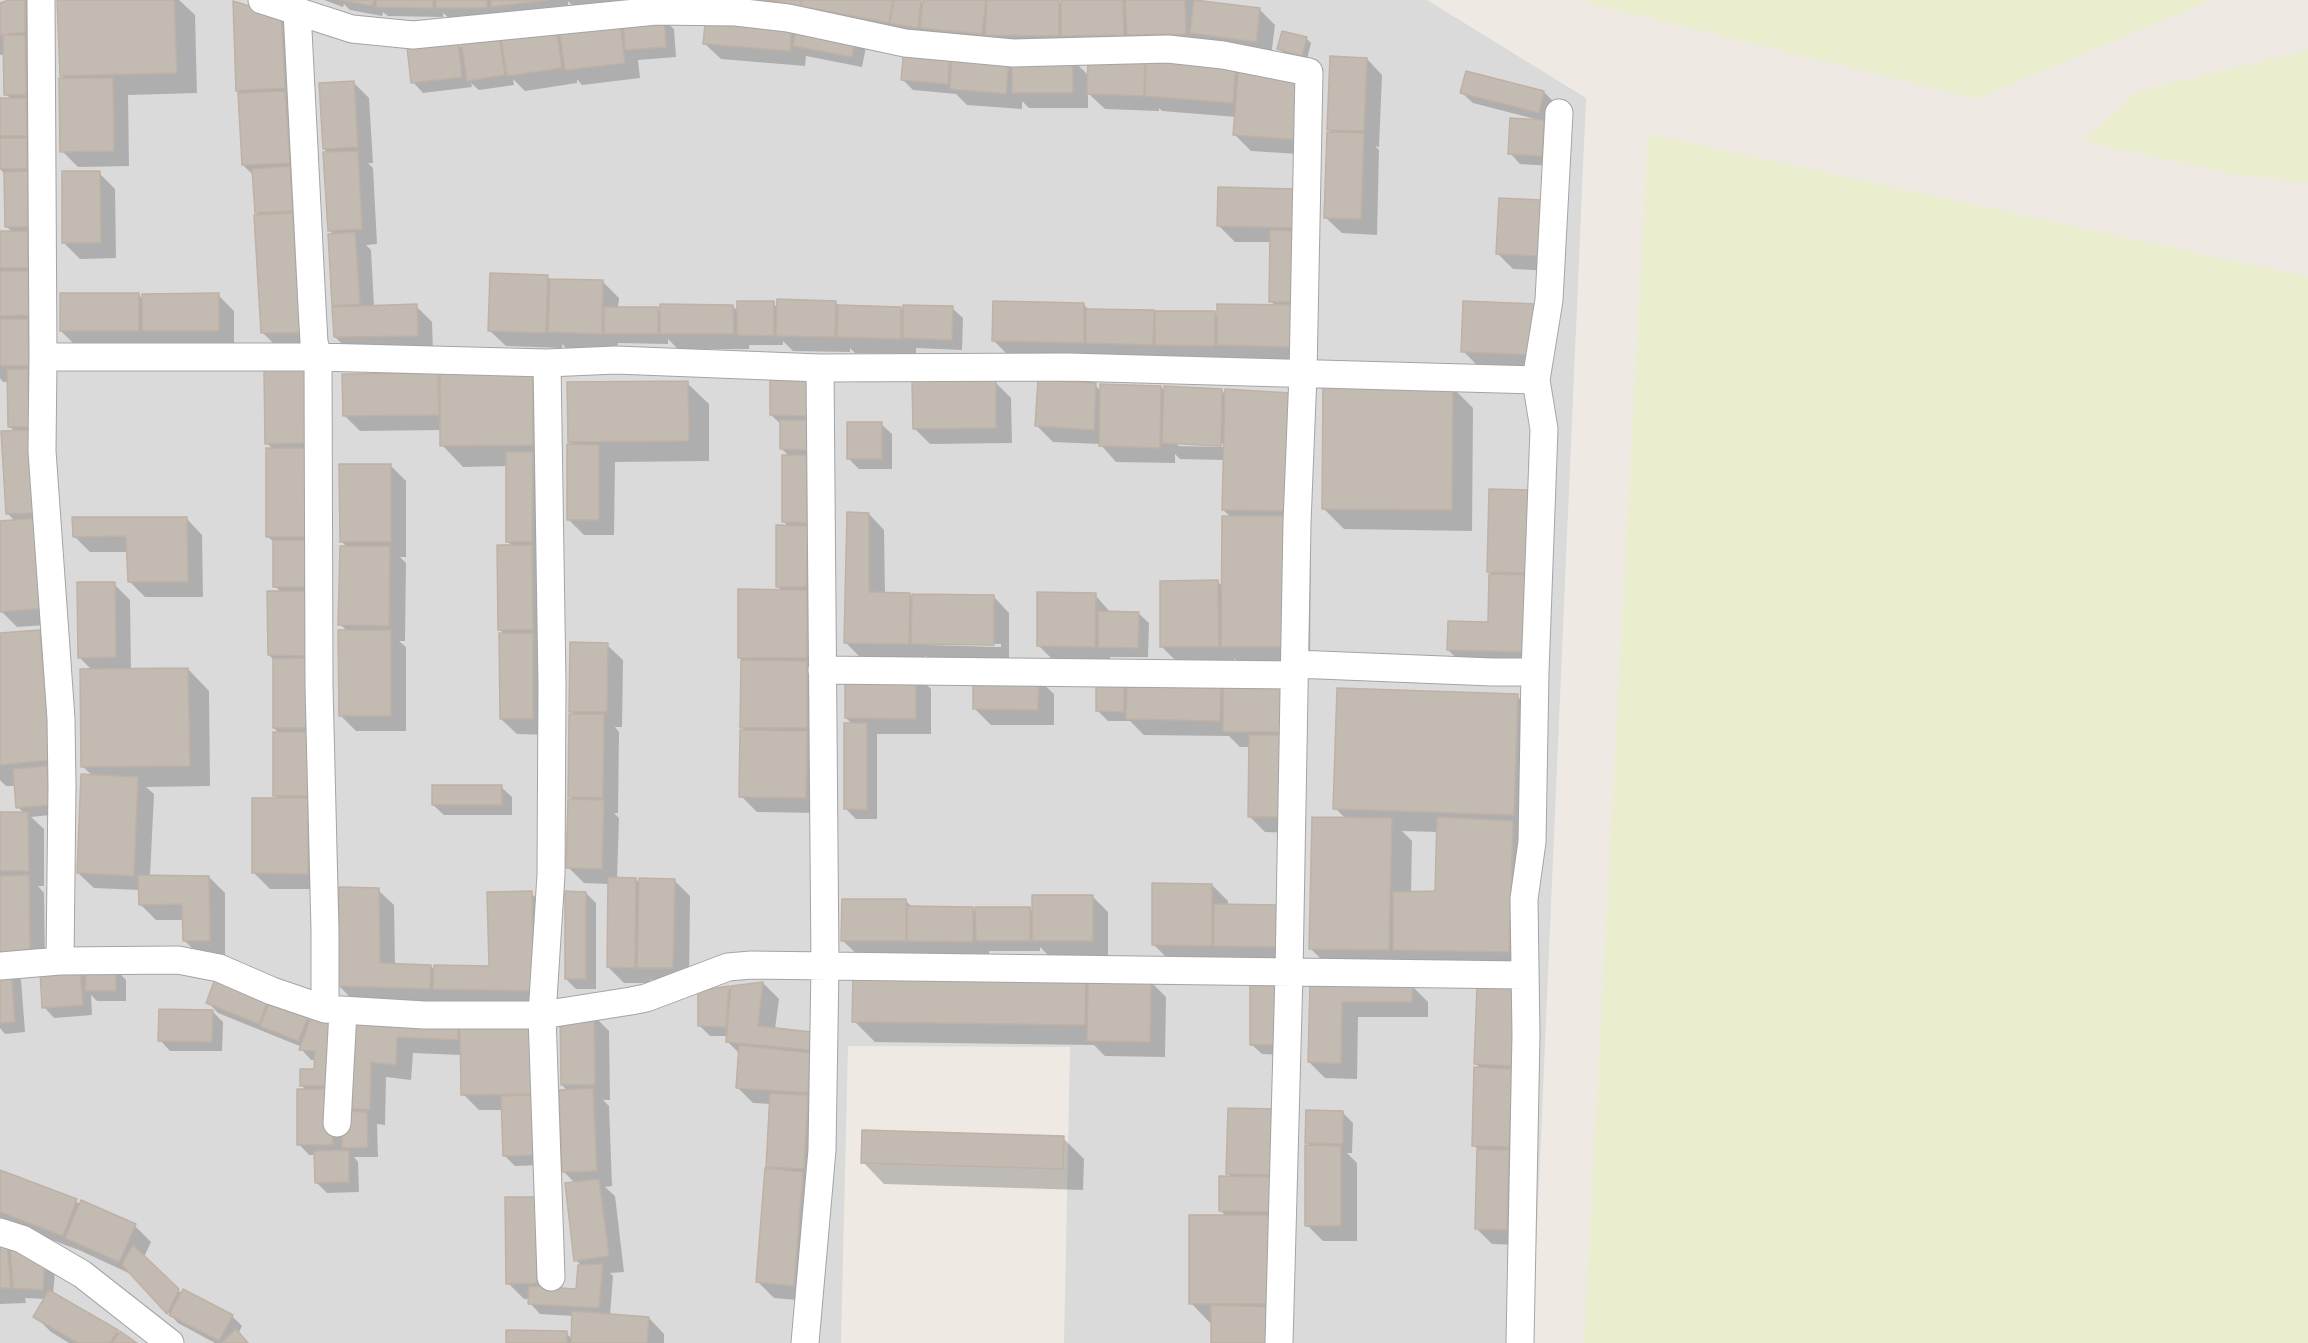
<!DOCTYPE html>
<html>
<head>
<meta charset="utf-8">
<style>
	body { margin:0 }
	canvas { display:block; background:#eeeae3 }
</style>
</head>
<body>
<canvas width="2308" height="1343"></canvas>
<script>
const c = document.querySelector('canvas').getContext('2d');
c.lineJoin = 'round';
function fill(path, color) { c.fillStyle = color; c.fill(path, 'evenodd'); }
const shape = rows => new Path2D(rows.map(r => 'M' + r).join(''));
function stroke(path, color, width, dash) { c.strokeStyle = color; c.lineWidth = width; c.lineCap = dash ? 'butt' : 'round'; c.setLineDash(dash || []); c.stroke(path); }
fill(shape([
	[0,0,1427,0,1586,98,1532,1343,1064,1343,1070,1047,848,1046,841,1343,0,1343]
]), '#dbdada');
fill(shape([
	[1578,0,2212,0,1976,99],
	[2308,50,2308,183,2233,174,2082,141,2137,92],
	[1648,134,2308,277,2308,1343,1584,1343]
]), '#eaedce');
fill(shape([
	[14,0,28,0,59,624,17,627,1,611,0,598,0,522,15,521,7,513,15,432,9,426,9,382,3,382,0,378,0,232,12,232,6,226,6,175,0,169,0,99,11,99,6,94,5,54,0,55,0,5],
	[59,0,179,0,195,15,197,93,128,95,129,166,78,167,62,151,66,80,61,75],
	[324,0,618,0,618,5,575,8,568,1,568,9,502,17,497,12,497,18,448,17,443,13,443,17,388,16,383,12,382,16,350,10,344,4,343,7],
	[694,0,917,0,924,4,924,0,973,0,985,1,988,5,1059,2,1062,6,1062,0,1197,0,1259,9,1275,25,1271,57,1002,50],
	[280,18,296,34,315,348,278,348,263,333,260,216,256,212,254,176,243,165,239,93,237,91],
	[663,19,674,29,676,57,638,60,640,78,582,85,577,79,577,83,525,91,513,79,514,85,479,90,471,83,472,87,423,93,413,82,457,43,464,50,498,38,504,44,503,37],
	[791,24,866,47,862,67,806,56,805,66,721,59,705,44],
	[1306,38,1311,43,1307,59,1284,53,1279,49],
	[905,51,1072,59,1089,76,1090,58,1235,65,1314,155,1251,151,1235,135,1236,117,1162,111,1159,108,1159,111,1105,109,1088,93,1088,108,1029,108,1022,101,1022,109,967,105,956,94,913,90,903,80],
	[1367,59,1382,75,1379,147,1375,146,1379,150,1377,235,1342,233,1326,218,1332,133,1328,129],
	[353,82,369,98,373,163,368,163,373,168,377,244,366,245,371,250,374,307,416,306,432,322,433,351,351,353,335,337,337,309,334,305,334,235,329,230,329,154,324,149],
	[1544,92,1554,102,1549,122,1542,120,1553,132,1552,166,1520,164,1510,153,1539,120,1473,103,1462,93],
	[99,173,115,189,116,258,80,259,64,243],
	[1294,190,1307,363,1234,361,1230,356,1230,361,1173,360,1168,356,1168,360,1009,356,993,340,1084,305,1089,310,1153,312,1157,316,1214,312,1218,317,1276,306,1270,301,1272,242,1235,242,1219,226],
	[1500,199,1554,271,1513,269,1497,253],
	[547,276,551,280,603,282,619,298,618,308,657,308,662,313,733,306,738,312,773,303,778,308,835,302,840,307,901,308,905,312,952,308,963,318,962,350,916,348,916,354,855,353,850,348,850,352,793,351,783,341,783,345,749,345,749,349,678,349,668,339,668,344,618,343,617,349,566,348,562,344,562,348,506,346,490,331],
	[139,295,143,300,218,295,234,311,234,346,159,347,155,342,155,346,77,347,61,331],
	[1465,303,1551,370,1479,367,1463,351],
	[306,371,324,889,270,889,254,873,280,800,275,795,279,733,274,728,274,660,269,655,281,592,275,586,275,543,268,537,273,449,267,443],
	[437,375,442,379,532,376,553,397,548,735,517,734,501,719,504,634,500,630,512,546,507,541,508,466,463,467,442,445,442,430,360,431,344,415],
	[807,379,821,813,757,812,741,796,746,732,742,727,742,660,739,657,782,591,777,586,789,527,784,522,789,456,782,449,782,425,771,415],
	[995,382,1011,398,1012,443,930,444,914,428],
	[687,383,709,404,709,461,615,462,614,535,584,535,568,519,574,446,569,441],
	[1095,385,1101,391,1161,387,1165,391,1222,391,1226,395,1312,415,1311,532,1303,531,1311,539,1310,668,1243,667,1234,658,1234,662,1177,662,1161,646,1218,582,1223,587,1231,517,1223,510,1224,460,1180,459,1175,454,1175,463,1116,462,1100,444,1053,442,1037,426],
	[1178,443,1228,444,1228,447,1178,446],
	[1452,387,1473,408,1472,531,1344,529,1323,508],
	[881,424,892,434,892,469,859,469,849,459],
	[390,465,406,481,406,557,400,557,406,563,405,641,399,641,406,647,406,731,356,731,340,715,347,631,340,624,347,547,341,541],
	[1529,491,1540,667,1464,665,1448,650,1489,623,1493,576,1489,571],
	[869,514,884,530,885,594,909,594,913,598,994,597,1009,613,1009,660,929,659,925,655,925,659,861,658,845,642],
	[927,642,1001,644,1001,647,927,645],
	[187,519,202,535,203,597,145,597,129,581,128,552,90,552,74,536],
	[114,584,130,600,131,670,188,669,209,691,210,786,146,787,154,794,150,877,209,877,225,893,225,956,200,956,184,940,184,920,156,920,140,904,140,890,94,888,78,873,93,776,82,766,92,670,79,657],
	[1095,595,1111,613,1138,613,1149,623,1148,657,1110,657,1110,662,1054,661,1038,645],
	[39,631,61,652,60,814,31,817,44,829,44,886,38,886,44,893,45,966,8,968,21,980,25,1032,5,1034,0,1028,0,813,24,813,18,807,16,786,6,786,0,780,0,635],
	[607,645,623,660,622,727,615,727,619,732,618,813,614,813,619,818,617,879,636,879,640,884,674,880,690,896,689,984,654,983,651,979,650,983,624,983,608,967,609,884,584,883,568,867,574,801,570,796,575,715,571,711],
	[915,674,931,689,931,734,877,734,877,819,856,819,846,809,853,725,846,718],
	[1038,679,1054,694,1054,725,991,725,975,709],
	[1098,680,1284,682,1298,833,1265,832,1249,816,1250,747,1240,747,1229,736,1144,735,1130,721,1108,721,1098,711],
	[1517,696,1538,717,1529,972,1332,970,1311,949,1346,819,1335,808],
	[1402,831,1438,832,1436,893,1411,893,1412,841],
	[501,787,512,797,512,815,444,815,433,805],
	[1212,885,1228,901,1228,906,1277,907,1293,962,1231,961,1227,958,1227,961,1169,960,1153,944],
	[378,890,394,905,395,965,431,966,435,971,490,968,531,893,547,909,548,1007,451,1005,446,1000,446,1004,355,1002,339,986],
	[586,893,596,903,596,989,576,989,566,979],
	[1092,896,1108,912,1108,957,1050,957,1040,947,1040,951,989,951,989,957,859,956,843,941,906,901,913,908,972,908,977,913,1030,909,1034,913],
	[116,969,126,980,126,1001,97,1001,91,995,92,1015,54,1018,44,1007,79,970,87,977],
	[854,977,1150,981,1166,997,1165,1057,1105,1056,1094,1045,875,1042,854,1021],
	[216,981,307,1018,311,1022,457,1026,461,1030,530,1025,544,1165,515,1166,504,1155,503,1110,479,1110,463,1094,462,1055,413,1053,411,1080,386,1077,385,1125,377,1124,378,1157,354,1157,358,1162,359,1192,327,1193,316,1182,316,1155,309,1155,299,1144,306,1090,302,1086,315,1070,316,1060,311,1060,301,1049,302,1047,218,1013,208,1002],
	[763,983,779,999,775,1029,811,1033,809,1301,774,1298,758,1282,771,1170,767,1166,771,1104,753,1103,737,1087,739,1053,728,1042,728,1036,710,1036,700,1026,728,988,732,991,732,988],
	[1252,984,1286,1055,1262,1054,1251,1044],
	[1312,985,1412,986,1428,1002,1428,1017,1358,1017,1357,1079,1325,1078,1309,1062],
	[1514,989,1522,1245,1492,1244,1476,1228,1479,1150,1473,1145,1481,1069,1476,1064],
	[212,1011,223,1022,222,1051,170,1051,160,1040],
	[593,1015,609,1031,610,1100,603,1100,609,1106,612,1186,605,1187,615,1196,624,1272,610,1273,613,1276,610,1315,649,1318,664,1334,664,1343,508,1343,566,1333,572,1339,574,1316,540,1314,530,1303,530,1299,524,1299,508,1283,535,1198,552,1289,577,1290,582,1266,576,1260,575,1183,564,1172,568,1091,562,1085],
	[1273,1110,1287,1325,1212,1343,1212,1325,1191,1303,1227,1217,1220,1210,1233,1178,1228,1173],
	[1342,1112,1353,1123,1352,1153,1347,1153,1357,1163,1357,1241,1323,1241,1307,1225,1311,1147,1307,1142],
	[1063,1138,1084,1159,1083,1190,884,1184,863,1162],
	[0,1171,135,1226,151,1242,144,1257,182,1294,232,1316,242,1326,238,1334,247,1343,215,1343,178,1323,135,1276,79,1250,3,1222,0,1220],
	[0,1244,55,1272,53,1294,134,1343,69,1343,51,1332,35,1316,45,1299,25,1298,26,1303,0,1304]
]), '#0003');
const building = shape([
	[9,0,25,0,25,32,0,35,0,3,9,0],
	[57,0,174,0,177,73,60,76,57,0],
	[340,0,374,0,372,6,340,0],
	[377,0,433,0,433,8,376,7,377,0],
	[436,0,487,0,487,8,436,8,436,0],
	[491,0,549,0,491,7,491,0],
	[771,0,801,0,800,6,771,0],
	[802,0,893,0,889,23,801,6,802,0],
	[894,0,921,0,918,28,890,23,894,0],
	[923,0,986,0,982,34,920,28,923,0],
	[987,0,1059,0,1059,36,985,35,987,0],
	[1061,0,1123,0,1124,35,1061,36,1061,0],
	[1125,0,1185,0,1186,34,1127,35,1125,0],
	[1194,0,1260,8,1256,42,1190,33,1194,0],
	[233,1,281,16,285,88,236,91,233,1],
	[706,15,792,22,790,51,703,44,706,15],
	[664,17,666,47,625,50,623,20,664,17],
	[620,21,625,63,565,70,559,28,620,21],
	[797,24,856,35,852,57,793,46,797,24],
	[556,28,562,68,507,76,501,36,556,28],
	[1282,31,1307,37,1302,56,1277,49,1282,31],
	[3,35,25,35,26,95,4,95,3,35],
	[499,36,505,75,467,81,461,41,499,36],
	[458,42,462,77,411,83,407,47,458,42],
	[904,49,950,53,948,84,901,80,904,49],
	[952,53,1009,58,1006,94,950,89,952,53],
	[1088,56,1145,58,1144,96,1087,94,1088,56],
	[1330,56,1367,58,1364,131,1327,130,1330,56],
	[1012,58,1073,58,1073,93,1012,93,1012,58],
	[1146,58,1236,63,1233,103,1145,96,1146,58],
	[1239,63,1301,76,1298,140,1233,135,1239,63],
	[1466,71,1544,91,1539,113,1460,93,1466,71],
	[59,78,113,78,114,151,60,152,59,78],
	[354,81,358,147,323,149,319,83,354,81],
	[285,91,290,163,242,165,238,93,285,91],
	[0,98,26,98,27,136,0,136,0,98],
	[1510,118,1544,120,1542,156,1508,154,1510,118],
	[1327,132,1364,133,1361,219,1324,218,1327,132],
	[0,138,27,138,27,169,0,169,0,138],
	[358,151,362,229,328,231,323,152,358,151],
	[290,166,293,211,255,213,252,169,290,166],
	[28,171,28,227,5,227,4,172,28,171],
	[62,171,100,171,101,243,62,243,62,171],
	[1218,187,1295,189,1295,228,1217,226,1218,187],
	[1499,198,1541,200,1538,256,1496,254,1499,198],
	[293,213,300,333,261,333,254,215,293,213],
	[1270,230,1294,231,1293,302,1269,302,1270,230],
	[0,231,28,231,28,268,0,268,0,231],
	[355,232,360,304,332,306,328,234,355,232],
	[0,271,28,271,29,315,0,316,0,271],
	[490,273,548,275,546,333,488,331,490,273],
	[550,279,603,280,602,334,548,332,550,279],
	[60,293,139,293,139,331,60,331,60,293],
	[219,293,219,331,142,331,142,294,219,293],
	[777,299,836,301,835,337,776,336,777,299],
	[737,301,774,301,774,336,737,335,737,301],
	[993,301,1084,303,1084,343,992,341,993,301],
	[1463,301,1537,304,1535,355,1461,352,1463,301],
	[417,304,418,336,334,337,332,307,417,304],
	[660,304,733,305,734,334,660,334,660,304],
	[1217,304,1293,305,1292,347,1217,345,1217,304],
	[838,305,901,307,901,339,837,337,838,305],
	[903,305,953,306,952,340,903,338,903,305],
	[604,307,658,307,658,334,604,334,604,307],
	[1086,309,1154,310,1153,345,1086,343,1086,309],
	[1155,311,1215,311,1215,346,1155,345,1155,311],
	[0,319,28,319,29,366,0,366,0,319],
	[7,369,28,369,29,427,8,427,7,369],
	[264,369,307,369,307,443,265,444,264,369],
	[438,373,439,415,343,416,342,374,438,373],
	[440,373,533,375,533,445,440,446,440,373],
	[770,378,808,378,807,416,770,415,770,378],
	[1038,380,1096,383,1094,430,1035,426,1038,380],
	[688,381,689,441,568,442,567,382,688,381],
	[912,381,996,381,996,428,913,429,912,381],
	[1100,384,1161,386,1160,448,1099,446,1100,384],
	[1323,384,1453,386,1452,510,1322,509,1323,384],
	[1164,386,1222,389,1221,446,1162,443,1164,386],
	[1225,389,1291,393,1290,511,1222,510,1225,389],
	[780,420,808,420,807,450,780,449,780,420],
	[847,422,882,422,882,459,847,459,847,422],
	[29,430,35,513,6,514,1,431,29,430],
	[567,444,599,445,599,520,567,520,567,444],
	[266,448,307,448,308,537,266,537,266,448],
	[506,452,533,452,532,542,506,542,506,452],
	[782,455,807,455,807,523,782,522,782,455],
	[339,464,391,464,391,542,340,542,339,464],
	[1489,489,1530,490,1528,573,1487,572,1489,489],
	[847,512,869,513,869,592,910,593,909,644,844,643,847,512],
	[1222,516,1291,516,1290,647,1221,647,1222,516],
	[72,517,187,517,188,582,128,582,126,536,73,537,72,517],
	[36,518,44,608,0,612,0,521,36,518],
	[776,525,808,526,806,587,776,587,776,525],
	[273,540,308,540,308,587,273,587,273,540],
	[497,545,532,545,533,630,498,630,497,545],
	[340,546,390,546,389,626,338,625,340,546],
	[1489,574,1527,575,1525,652,1447,650,1448,621,1488,622,1489,574],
	[1218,580,1219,647,1160,647,1160,581,1218,580],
	[77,582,115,582,116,657,78,658,77,582],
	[738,589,807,590,807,658,738,658,738,589],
	[267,591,307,591,308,656,268,655,267,591],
	[1037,592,1096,593,1095,647,1037,646,1037,592],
	[912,594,994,595,994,645,911,644,912,594],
	[1098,611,1139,612,1138,648,1098,647,1098,611],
	[40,630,51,760,0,765,0,633,40,630],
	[338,630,391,630,391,716,339,716,338,630],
	[499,633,533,633,533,719,500,719,499,633],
	[570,642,608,643,607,712,569,712,570,642],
	[308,658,308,728,273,728,273,659,308,658],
	[741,660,807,661,807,728,740,728,741,660],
	[188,668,190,766,81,767,80,669,188,668],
	[845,672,916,672,916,719,845,718,845,672],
	[973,676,1039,677,1038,710,973,709,973,676],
	[1096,678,1124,679,1124,712,1096,711,1096,678],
	[1127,679,1221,680,1220,721,1126,719,1127,679],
	[1223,680,1285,681,1285,732,1223,732,1223,680],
	[1337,688,1518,694,1514,815,1333,809,1337,688],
	[569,714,604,714,603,798,568,797,569,714],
	[844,723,867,723,867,810,844,809,844,723],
	[740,730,807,731,806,798,739,797,740,730],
	[273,732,308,732,308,796,273,796,273,732],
	[1249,735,1284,735,1283,817,1248,817,1249,735],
	[47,766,50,805,16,808,13,769,47,766],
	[81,774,138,777,134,876,77,873,81,774],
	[432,785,502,785,502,805,432,805,432,785],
	[252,798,308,798,308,874,252,873,252,798],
	[568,799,604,800,602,869,566,868,568,799],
	[0,812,28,812,29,871,0,871,0,812],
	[1312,817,1392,818,1389,950,1309,949,1312,817],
	[1437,817,1513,821,1509,952,1393,950,1393,892,1435,891,1437,817],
	[29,875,30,950,0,952,0,876,29,875],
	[138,875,209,876,210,941,183,941,182,904,139,905,138,875],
	[608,877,636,878,635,968,607,967,608,877],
	[639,878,675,879,673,968,637,968,639,878],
	[1152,883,1212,884,1212,946,1152,945,1152,883],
	[339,887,379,888,380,963,431,965,430,989,338,986,339,887],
	[532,891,533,991,433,989,434,965,489,966,487,892,532,891],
	[565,891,586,892,586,979,565,979,565,891],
	[1032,895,1093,895,1093,941,1032,941,1032,895],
	[842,899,906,899,906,941,841,941,842,899],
	[1214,904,1278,905,1278,947,1214,946,1214,904],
	[907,906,973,907,973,942,907,941,907,906],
	[975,907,1030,907,1030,941,976,941,975,907],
	[86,967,116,968,116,991,85,991,86,967],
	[11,968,15,1022,0,1023,0,969,11,968],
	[80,968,83,1005,42,1008,40,971,80,968],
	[853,975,1086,978,1085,1025,852,1022,853,975],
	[1088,978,1151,980,1150,1042,1087,1041,1088,978],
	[215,979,268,1000,259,1024,206,1003,215,979],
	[763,982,758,1026,812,1032,810,1050,726,1042,731,986,763,982],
	[1250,983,1276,983,1276,1045,1250,1045,1250,983],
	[1310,983,1413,985,1412,1002,1342,1002,1341,1064,1308,1062,1310,983],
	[729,986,726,1027,698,1026,698,991,729,986],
	[1477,986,1515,988,1512,1066,1474,1064,1477,986],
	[270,1001,308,1017,298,1041,260,1026,270,1001],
	[159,1009,213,1010,212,1042,158,1041,159,1009],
	[560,1014,594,1014,595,1085,561,1085,560,1014],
	[311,1017,337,1019,332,1086,300,1086,300,1069,314,1069,315,1051,299,1050,311,1017],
	[346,1018,458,1025,458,1040,397,1037,396,1065,371,1062,370,1110,342,1108,346,1018],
	[531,1023,533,1094,461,1095,460,1025,531,1023],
	[739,1045,810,1053,808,1093,736,1088,739,1045],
	[1474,1067,1512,1069,1509,1147,1472,1146,1474,1067],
	[593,1088,597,1171,562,1172,559,1090,593,1088],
	[297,1089,332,1089,333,1145,297,1145,297,1089],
	[770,1093,808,1095,804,1169,766,1167,770,1093],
	[532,1095,534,1155,503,1156,501,1096,532,1095],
	[1228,1108,1274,1109,1273,1175,1226,1174,1228,1108],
	[1306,1110,1343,1111,1343,1144,1305,1143,1306,1110],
	[342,1111,367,1112,368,1147,342,1148,342,1111],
	[862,1130,1064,1136,1063,1169,861,1163,862,1130],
	[1305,1145,1341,1146,1341,1226,1305,1226,1305,1145],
	[1477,1149,1509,1150,1507,1230,1475,1229,1477,1149],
	[349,1150,349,1182,315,1183,314,1151,349,1150],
	[765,1168,803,1172,794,1286,756,1282,765,1168],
	[0,1170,77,1199,63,1236,0,1212,0,1170],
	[1219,1176,1273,1177,1272,1212,1219,1211,1219,1176],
	[599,1179,609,1256,574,1261,565,1183,599,1179],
	[505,1197,536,1197,537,1283,506,1284,505,1197],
	[81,1200,136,1224,119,1262,65,1238,81,1200],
	[1189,1215,1272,1215,1272,1304,1189,1304,1189,1215],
	[0,1243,7,1245,11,1288,0,1288,0,1243],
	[10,1245,45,1261,43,1290,13,1288,10,1245],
	[133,1245,179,1289,167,1314,122,1265,133,1245],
	[603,1264,599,1308,528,1304,529,1286,576,1289,578,1265,603,1264],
	[183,1289,233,1315,219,1341,169,1315,183,1289],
	[49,1290,118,1330,110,1343,78,1343,33,1317,49,1290],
	[1211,1305,1272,1307,1271,1343,1211,1343,1211,1305],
	[572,1311,649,1317,647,1343,571,1343,572,1311],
	[236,1329,248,1343,221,1343,236,1329],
	[506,1330,567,1331,567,1343,506,1343,506,1330],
	[120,1331,137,1343,113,1343,120,1331]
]);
fill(building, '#c3bab2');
stroke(building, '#bfb1a5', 1.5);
const minor = shape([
	[41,0,43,357,42,451,61,719,62,786,60,961],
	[262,0,352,29,413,35,656,11,736,12,788,18,905,43,1013,53,1168,49,1223,55,1309,72,1303,374,1297,523,1289,973,1279,1343],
	[297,11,312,306,314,342,318,357,319,686,325,931,325,1009],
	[43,357,318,357,547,363,616,360,820,368,1068,367,1536,380],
	[547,363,552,685,551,875,542,1015,551,1277],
	[1295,664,1492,672,1535,672,1544,429,1536,380,1549,300,1559,113],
	[822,670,1294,675],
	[0,966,60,961,178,960,219,968,272,991,325,1009,424,1015,542,1015,631,1001,646,998,728,967,751,965,1524,975],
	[337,1123,343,1011],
	[0,1232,22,1239,82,1274,170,1343],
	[805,1343,822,1150,825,966,820,368],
	[1520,1343,1526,1035,1524,899,1532,842,1535,672]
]);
stroke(minor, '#a4a4a4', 29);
stroke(minor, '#fff', 27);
</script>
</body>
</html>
